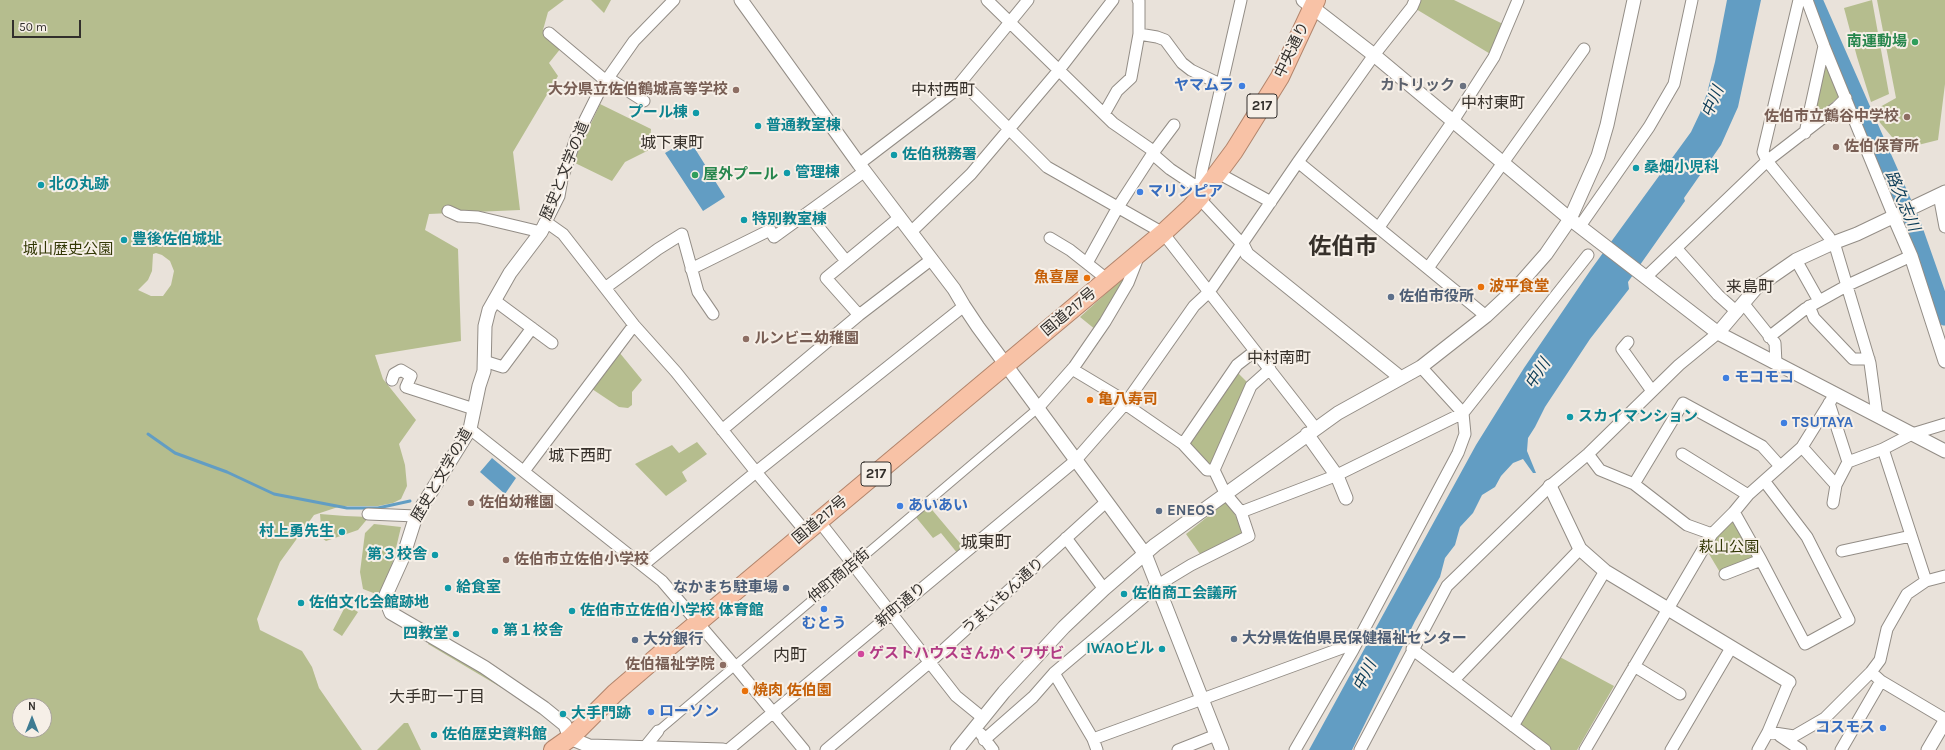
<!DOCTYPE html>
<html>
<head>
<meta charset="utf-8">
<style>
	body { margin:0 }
	#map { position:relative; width:1945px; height:750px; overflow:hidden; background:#e9e2da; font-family:Karla,sans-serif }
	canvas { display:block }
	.north { position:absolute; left:12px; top:698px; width:40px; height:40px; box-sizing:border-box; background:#f6efe7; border:1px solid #a8a29c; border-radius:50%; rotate:0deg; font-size:11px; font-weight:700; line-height:16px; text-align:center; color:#322f2c }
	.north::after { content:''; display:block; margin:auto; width:14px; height:18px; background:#3e7b92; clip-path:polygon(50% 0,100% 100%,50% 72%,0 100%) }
	.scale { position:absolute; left:12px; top:20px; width:69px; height:18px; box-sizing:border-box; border:2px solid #322f2c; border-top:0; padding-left:5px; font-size:12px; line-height:14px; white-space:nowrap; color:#322f2c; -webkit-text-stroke:3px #f6efe7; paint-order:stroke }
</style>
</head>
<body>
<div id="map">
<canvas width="1945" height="750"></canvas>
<div class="north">N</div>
<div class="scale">50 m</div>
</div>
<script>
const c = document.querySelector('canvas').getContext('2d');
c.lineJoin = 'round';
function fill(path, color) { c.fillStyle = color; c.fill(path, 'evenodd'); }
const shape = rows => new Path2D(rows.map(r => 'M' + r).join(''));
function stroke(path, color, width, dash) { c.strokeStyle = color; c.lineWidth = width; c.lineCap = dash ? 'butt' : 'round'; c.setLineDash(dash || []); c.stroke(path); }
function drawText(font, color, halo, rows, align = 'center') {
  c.font = font + ' Karla,"Noto Sans JP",sans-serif'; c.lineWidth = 4; c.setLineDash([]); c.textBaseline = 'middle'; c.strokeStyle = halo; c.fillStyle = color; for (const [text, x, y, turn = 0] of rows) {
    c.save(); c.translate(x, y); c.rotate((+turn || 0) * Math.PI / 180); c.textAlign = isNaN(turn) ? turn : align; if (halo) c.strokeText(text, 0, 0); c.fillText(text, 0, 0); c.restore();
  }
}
fill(shape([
	[0,0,564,0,548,12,543,30,561,48,549,63,558,76,513,152,520,210,429,214,425,230,458,249,461,341,375,355,383,379,416,420,399,444,405,465,407,486,401,499,393,503,378,506,341,506,314,515,280,562,257,619,260,630,302,651,312,667,319,688,362,750,0,750],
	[156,253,162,255,170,261,174,271,171,285,163,296,151,296,138,290,148,280,152,271,153,254],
	[20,706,44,706,44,730,20,730],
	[591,0,611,0,604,13],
	[1420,0,1454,0,1505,25,1492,55,1416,9],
	[1872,0,1889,94,1871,102,1857,57,1844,8],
	[1877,0,1945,0,1945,84,1938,140,1902,149,1871,112,1896,98],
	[1825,58,1840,96,1812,119],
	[600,104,651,129,649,150,625,162,612,181,573,162],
	[1122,279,1126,282,1096,330,1080,317],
	[619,352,642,380,632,392,632,405,628,408,619,407,592,389],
	[1236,371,1249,384,1213,468,1186,444],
	[697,442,707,454,682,472,687,481,666,496,635,464,672,445,679,453],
	[1227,501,1246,534,1202,557,1186,534],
	[928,505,965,549,958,554,941,533,933,538,915,516],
	[320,514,345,516,369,517,358,530,326,541,322,538],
	[1733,517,1757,558,1721,574,1706,549],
	[374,524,401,527,392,565,380,592,376,594,363,589,360,572,365,533],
	[346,605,358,612,342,636,333,630],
	[430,641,509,688,507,691,428,644],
	[1558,656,1614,686,1577,750,1552,750,1517,726],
	[404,723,408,723,421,750,377,750]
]), '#b5bd8e');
fill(shape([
	[1727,0,1761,0,1738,107,1721,145,1684,198,1685,201,1628,282,1629,289,1590,339,1545,407,1535,427,1528,438,1527,451,1536,473,1533,473,1523,459,1513,463,1501,476,1495,487,1482,495,1473,513,1460,527,1455,545,1445,558,1440,577,1415,621,1352,750,1309,750,1476,445,1524,368,1592,268,1691,132,1700,113,1707,93,1715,62],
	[689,139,725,197,703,211,665,153],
	[492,458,516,478,505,494,480,472]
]), '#629dc3');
stroke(shape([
	[148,434,175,453,227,472,274,494,347,508,378,508,410,501]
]), '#629dc3', 3);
stroke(shape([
	[1814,0,1912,223,1945,317]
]), '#629dc3', 17);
const pedestrian = shape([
	[658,731,1037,409]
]);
const minor = shape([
	[674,0,634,41,601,88,576,138,562,179,559,196,546,222,563,234,634,325,676,372,756,472,806,532],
	[987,0,1113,123,1152,150,1155,156,1170,169,1200,189],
	[1241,0,1202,170,1199,198,1242,244],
	[1799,0,1763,152,1767,161,1829,237,1836,249,1870,363,1877,415],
	[1807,0,1824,46,1894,217],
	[549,33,606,81],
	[1139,34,1157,37,1165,40,1182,63,1191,70,1222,85],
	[608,78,644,101],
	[962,82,1047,167,1163,233,1316,429],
	[1104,114,1117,91,1131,78,1139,34,1139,1,1138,0],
	[1805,133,1824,46],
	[1298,162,1486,316],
	[859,164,952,93,1028,0],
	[1218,173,1271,202],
	[1939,195,1945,227],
	[448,211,459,216,478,217,541,232],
	[808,214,846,261],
	[1580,226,1649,127,1674,84,1692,0],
	[1379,227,1453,121,1494,57,1518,0],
	[912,231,971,174,1059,70,1113,0],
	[1050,238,1070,250,1108,280],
	[1676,248,1718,295,1737,312],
	[1796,260,1819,301],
	[1087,263,1118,207,1153,153,1174,125],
	[1428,268,1584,49],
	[691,269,770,230,774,237,865,171],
	[1646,277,1767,161,1837,107,1846,98],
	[605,288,658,249,682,234,698,292,713,314],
	[494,300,552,343],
	[1743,303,1775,343,1776,363],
	[1809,306,1814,318,1853,359,1869,359],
	[859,315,826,278,900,217],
	[1769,337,1805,309,1848,285,1911,256],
	[1628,342,1622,349,1652,391],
	[484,361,503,367,532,328],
	[1072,369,1127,402],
	[392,380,394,374,401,370,411,376,406,387,474,409],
	[1829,403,1848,462,1836,485,1833,503],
	[1125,404,1183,444,1207,470,1214,470,1225,493,1241,512,1335,476,1463,413,1588,255],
	[1037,409,1074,367,1105,322,1128,283,1139,255],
	[470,429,662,581,734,665,804,750],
	[722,430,859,315,932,259],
	[1183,444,1237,365,1255,351],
	[1802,447,1836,485],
	[1588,454,1600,470,1634,484,1687,525,1712,534],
	[1682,454,1748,495],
	[1848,462,1883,449],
	[1214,470,1251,386,1270,369],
	[524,471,634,325],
	[1634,484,1683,403,1762,446,1780,466],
	[1734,512,1761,560,1805,644,1849,620,1807,537,1765,482],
	[368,514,416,516],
	[819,521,956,696,983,718],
	[1066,538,1104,589],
	[1842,551,1911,536],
	[643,565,756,472,964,306],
	[1725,574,1761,560],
	[1926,581,1883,449,1912,434,1945,424],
	[1412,649,1545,750],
	[1634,666,1680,694],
	[1871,672,1881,681,1945,719],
	[1054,673,1093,739,1097,750],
	[1454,680,1580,549],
	[1513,726,1605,571],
	[1768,732,1794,736,1825,718,1871,672,1880,660,1887,629,1907,594,1926,581,1945,576],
	[981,734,993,750],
	[1780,736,1801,750],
	[1093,739,1342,648,1359,636],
	[984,740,1033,697,1054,673,1158,585,1191,565,1249,536,1241,512],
	[645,747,658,731],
	[728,750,1075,461,1125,404,1194,306,1209,292,1298,162,1374,55,1412,7,1415,0],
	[826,750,930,662,1106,502],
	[1178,750,1216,735],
	[1295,750,1353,650,1458,453,1465,434,1463,413,1421,367],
	[1360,750,1447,586,1550,486,1588,454,1679,365,1718,333],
	[1585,750,1712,534,1734,512,1748,495,1802,447,1835,394],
	[1671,750,1731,648],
	[1758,750,1768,732,1789,682],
	[1841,750,1881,681]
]);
const tertiary = shape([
	[741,0,859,164,954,289,964,306,978,327,1145,554,1222,750],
	[1303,0,1374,55,1570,219,1718,333,1945,451],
	[1894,217,1911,256,1945,361],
	[546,222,541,232,510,273,489,310,485,326,484,371,479,386,470,429,416,516,403,557,385,597,389,608,391,613,484,667,544,708,565,725,570,738,589,746,723,750],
	[1242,244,1247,254,1401,378],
	[1718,333,1757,287,1796,260,1833,243,1857,234,1945,192],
	[1307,434,1337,476,1346,498],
	[1550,486,1580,549,1605,571,1789,682],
	[957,750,1004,692,1064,627,1104,589,1155,545,1338,413,1421,367,1486,316,1517,287,1546,254,1570,219,1598,156,1607,125,1634,0],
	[1928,750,1945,721]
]);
const trunk = shape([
	[553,750,570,738,615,693,664,651,1163,233,1191,207,1199,198,1234,151,1280,77,1316,0]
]);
stroke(pedestrian, '#938d86', 10);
stroke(minor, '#938d86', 13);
stroke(tertiary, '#938d86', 15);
stroke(trunk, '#b2856c', 20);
stroke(pedestrian, '#fff', 8);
stroke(minor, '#fff', 11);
stroke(tertiary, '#fff', 13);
stroke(trunk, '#f8c2a6', 18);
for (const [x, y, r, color] of [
	[1915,42,4,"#2e9e5b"],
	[1242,86,4,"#3f7fe0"],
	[1463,86,4,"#6b7280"],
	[736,90,4,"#8d6e63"],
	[696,113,4,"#0f9aa8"],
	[1907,117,4,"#8d6e63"],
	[758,126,4,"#0f9aa8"],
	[1836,147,4,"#8d6e63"],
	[894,155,4,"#0f9aa8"],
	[1636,168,4,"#0f9aa8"],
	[787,173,4,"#0f9aa8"],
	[695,175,4,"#2e9e5b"],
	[41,185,4,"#0f9aa8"],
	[1140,192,4,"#3f7fe0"],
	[744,220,4,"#0f9aa8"],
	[124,240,4,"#0f9aa8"],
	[1087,278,4,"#e8710a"],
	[1481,287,4,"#e8710a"],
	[1391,297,4,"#5c6f8a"],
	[746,339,4,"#8d6e63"],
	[1726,378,4,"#3f7fe0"],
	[1090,400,4,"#e8710a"],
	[1570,417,4,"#0f9aa8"],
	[1784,423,4,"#3f7fe0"],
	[471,503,4,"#8d6e63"],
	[900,506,4,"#3f7fe0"],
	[1159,511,4,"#5c6f8a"],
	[342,532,4,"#0f9aa8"],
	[435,555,4,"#0f9aa8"],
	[506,560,4,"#8d6e63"],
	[448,588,4,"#0f9aa8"],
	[786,588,4,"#5c6f8a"],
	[1124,594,4,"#0f9aa8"],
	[301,603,4,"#0f9aa8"],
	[824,609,4,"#3f7fe0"],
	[572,611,4,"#0f9aa8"],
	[495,631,4,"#0f9aa8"],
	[456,634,4,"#0f9aa8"],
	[1234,639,4,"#5c6f8a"],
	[635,640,4,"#5c6f8a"],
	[1162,649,4,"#0f9aa8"],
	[861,654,4,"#d1479c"],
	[723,665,4,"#8d6e63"],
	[745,691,4,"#e8710a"],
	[651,712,4,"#3f7fe0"],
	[563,714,4,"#0f9aa8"],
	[1883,728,4,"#3f7fe0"],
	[434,735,4,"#0f9aa8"]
]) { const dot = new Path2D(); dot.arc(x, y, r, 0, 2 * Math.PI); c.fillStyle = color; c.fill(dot); stroke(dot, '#f6efe7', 1.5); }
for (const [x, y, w] of [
	[1262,106,30],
	[876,474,30]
]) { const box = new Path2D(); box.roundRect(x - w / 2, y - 12, w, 24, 3); c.fillStyle = '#f6efe7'; c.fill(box); stroke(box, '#322f2c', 1); }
drawText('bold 14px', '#322f2c', null, [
	["217",1262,106],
	["217",876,474]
]);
drawText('bold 15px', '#27864d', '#f6efe7', [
	["南運動場",1907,42],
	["屋外プール",703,175,"left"]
], 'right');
drawText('15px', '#322f2c', '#f6efe7', [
	["中央通り",1292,50,-64],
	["歴史と文学の道",565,171,-68],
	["国道217号",1069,312,-40],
	["歴史と文学の道",442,475,-60],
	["国道217号",820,520,-40],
	["仲町商店街",839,576,-40],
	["うまいもん通り",1003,596,-42],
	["新町通り",901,605,-40]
]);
drawText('bold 15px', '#366cbe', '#f6efe7', [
	["ヤマムラ",1234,86,"right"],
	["マリンピア",1148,192],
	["モコモコ",1734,378],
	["TSUTAYA",1792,423],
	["あいあい",908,506],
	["むとう",824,624,"center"],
	["ローソン",659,712],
	["コスモス",1875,728,"right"]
], 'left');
drawText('bold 15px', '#5b616d', '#f6efe7', [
	["カトリック",1455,86]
], 'right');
drawText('bold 15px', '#785e54', '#f6efe7', [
	["大分県立佐伯鶴城高等学校",728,90,"right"],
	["佐伯市立鶴谷中学校",1899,117,"right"],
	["佐伯保育所",1844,147],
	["ルンビニ幼稚園",754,339],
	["佐伯幼稚園",479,503],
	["佐伯市立佐伯小学校",514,560],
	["佐伯福祉学院",715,665,"right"]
], 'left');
drawText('bold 15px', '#0d838f', '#f6efe7', [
	["プール棟",688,113,"right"],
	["普通教室棟",766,126],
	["佐伯税務署",902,155],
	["桑畑小児科",1644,168],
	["管理棟",795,173],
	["北の丸跡",49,185],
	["特別教室棟",752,220],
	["豊後佐伯城址",132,240],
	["スカイマンション",1578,417],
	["村上勇先生",334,532,"right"],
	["第３校舎",427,555,"right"],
	["給食室",456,588],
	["佐伯商工会議所",1132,594],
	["佐伯文化会館跡地",309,603],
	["佐伯市立佐伯小学校 体育館",580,611],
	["第１校舎",503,631],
	["四教堂",448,634,"right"],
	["IWAOビル",1154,649,"right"],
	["大手門跡",571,714],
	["佐伯歴史資料館",442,735]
], 'left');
drawText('15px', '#333806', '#f6efe7', [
	["城山歴史公園",68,250],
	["萩山公園",1729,548]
]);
drawText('bold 15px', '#c56008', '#f6efe7', [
	["魚喜屋",1079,278,"right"],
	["波平食堂",1489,287],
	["亀八寿司",1098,400],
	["焼肉 佐伯園",753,691]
], 'left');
drawText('bold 15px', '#4e5e75', '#f6efe7', [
	["佐伯市役所",1399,297],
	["ENEOS",1167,511],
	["なかまち駐車場",778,588,"right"],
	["大分県佐伯県民保健福祉センター",1242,639],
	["大分銀行",643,640]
], 'left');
drawText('bold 15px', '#b23c85', '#f6efe7', [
	["ゲストハウスさんかくワザビ",869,654]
], 'left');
drawText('16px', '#36302a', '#f6efe7', [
	["中村西町",943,90],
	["中村東町",1493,103],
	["城下東町",672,143],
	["来島町",1750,287],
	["中村南町",1279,358],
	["城下西町",580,456],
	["大手町一丁目",437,697]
]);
drawText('italic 16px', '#0a3b56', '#f6efe7', [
	["中川",1713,102,-67],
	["路久志川",1902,201,67],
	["中川",1538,374,-57],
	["中川",1365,676,-63]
]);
drawText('17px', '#36302a', '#f6efe7', [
	["城東町",986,543],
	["内町",790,656]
]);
drawText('bold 23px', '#36302a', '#f6efe7', [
	["佐伯市",1343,247]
]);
</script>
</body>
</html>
